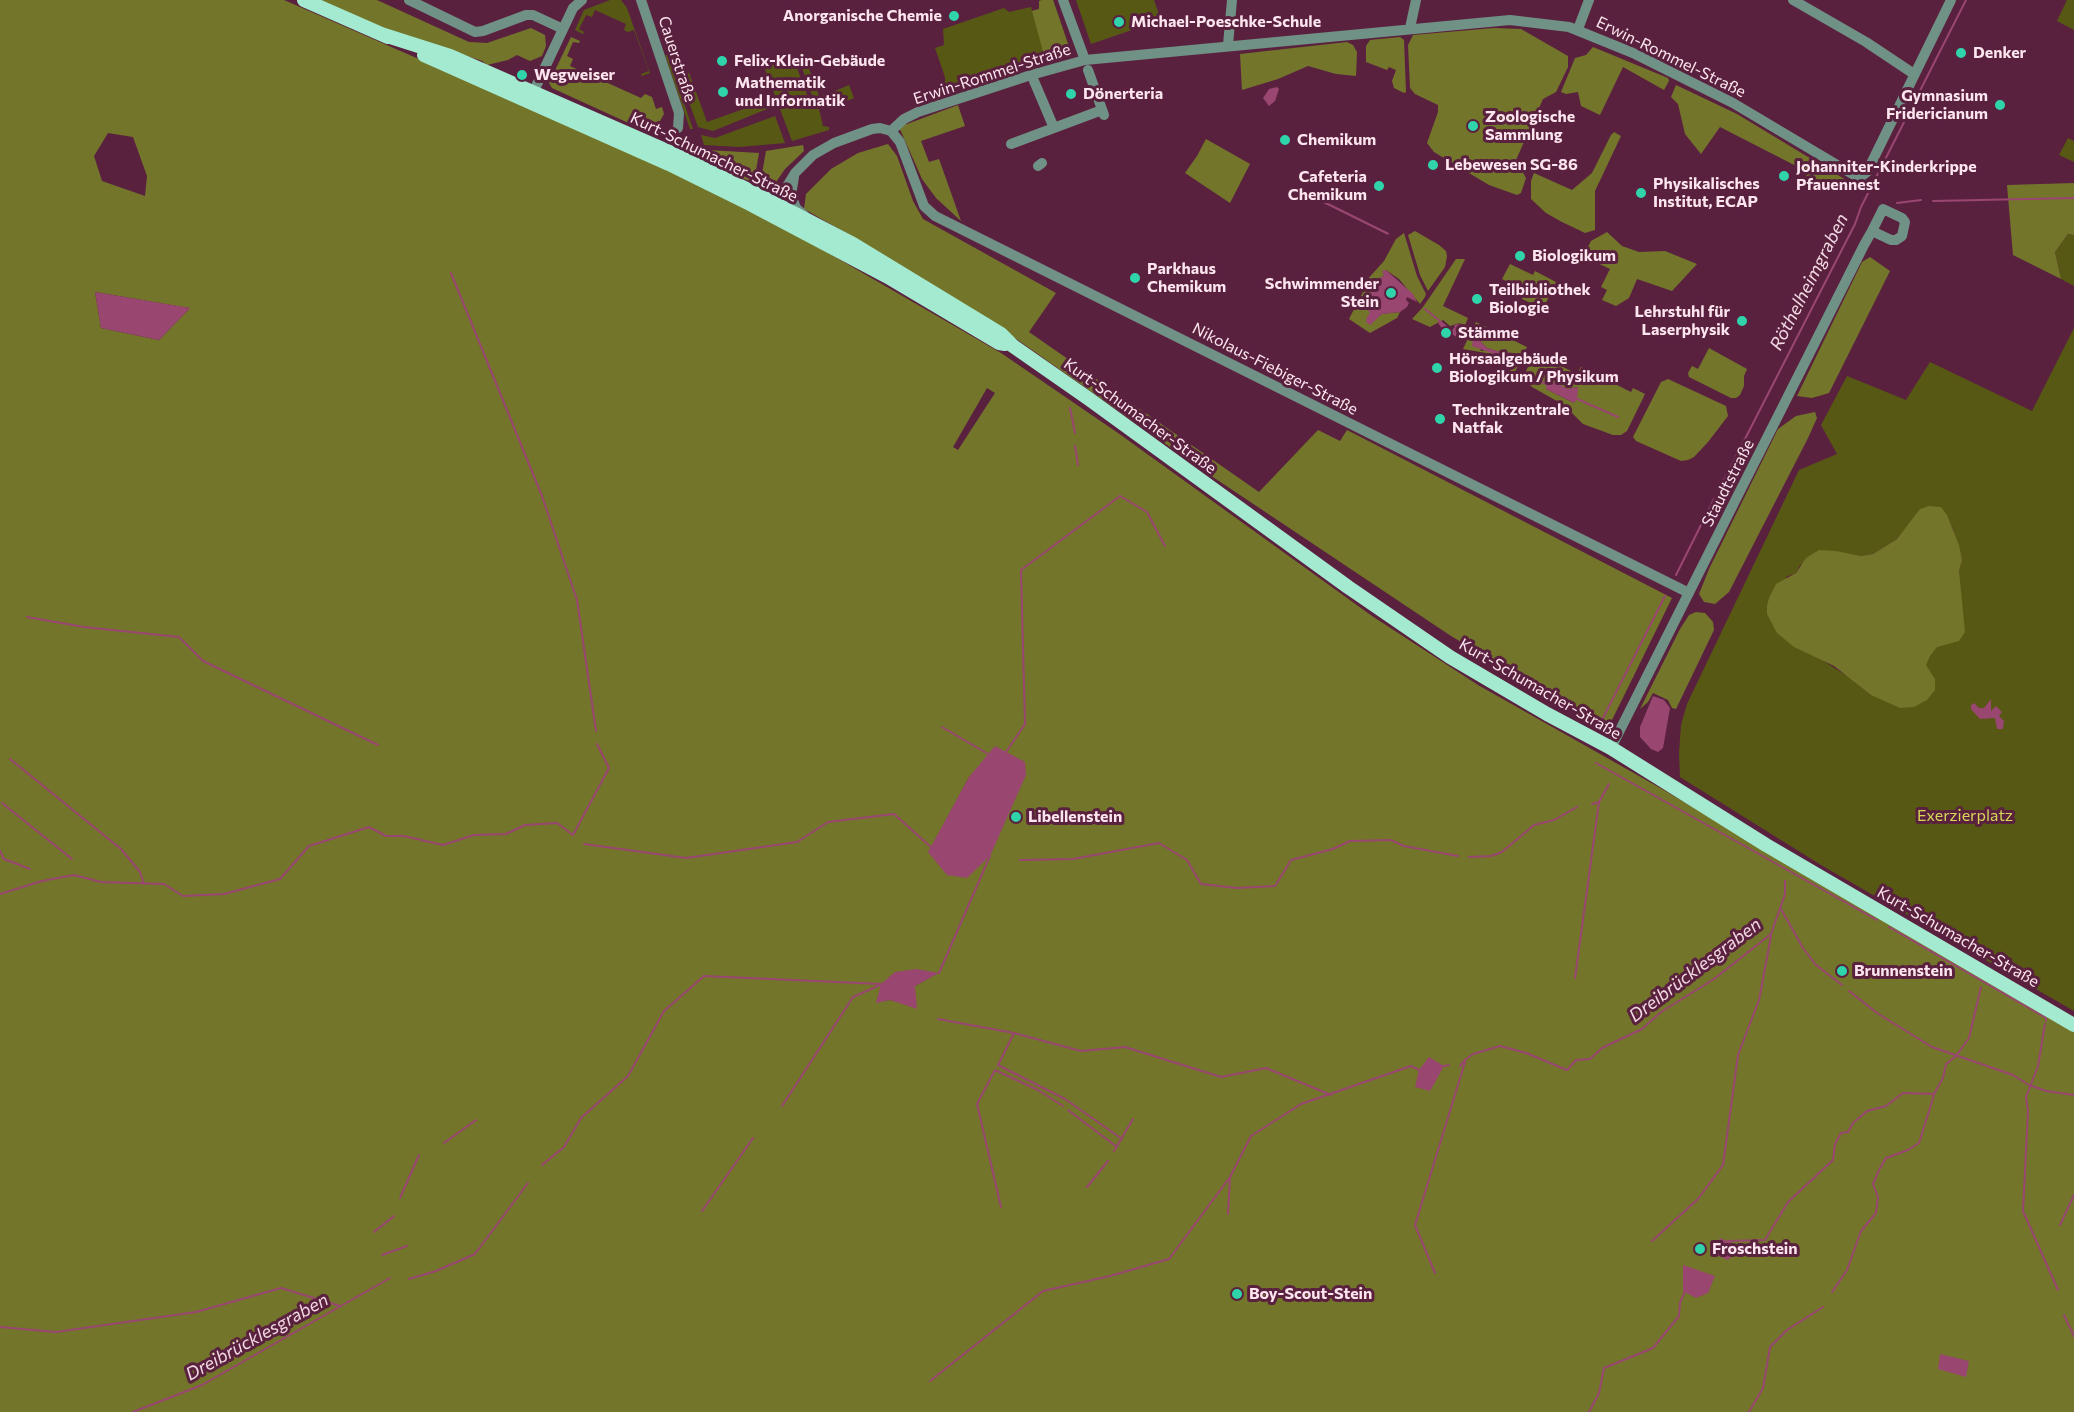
<!DOCTYPE html>
<html>
<head>
<meta charset="utf-8">
<style>
	body { margin:0 }
	canvas { display:block; background:#5a213f }
</style>
</head>
<body>
<canvas width="2074" height="1412"></canvas>
<script>
const c = document.querySelector('canvas').getContext('2d');
c.lineJoin = 'round';
function fill(path, color) { c.fillStyle = color; c.fill(path, 'evenodd'); }
const shape = rows => new Path2D(rows.map(r => 'M' + r).join(''));
function stroke(path, color, width, dash) { c.strokeStyle = color; c.lineWidth = width; c.lineCap = dash ? 'butt' : 'round'; c.setLineDash(dash || []); c.stroke(path); }
function drawText(font, color, halo, rows, align = 'center') {
  c.font = font + ' Commissioner,sans-serif'; c.lineWidth = 6; c.setLineDash([]); c.textBaseline = 'middle'; c.strokeStyle = halo; c.fillStyle = color; for (const [text, x, y, turn = 0] of rows) {
    c.save(); c.translate(x, y); c.rotate((+turn || 0) * Math.PI / 180); c.textAlign = isNaN(turn) ? turn : align; if (halo) c.strokeText(text, 0, 0); c.fillText(text, 0, 0); c.restore();
  }
}
fill(shape([
	[610,0,621,0,627,8,650,73,642,76,641,74,649,71,634,30,628,32,624,30,626,24,595,10,592,17,586,15,579,29,584,32,583,34,575,30,584,10],
	[1042,0,1053,0,1068,44,1066,47,945,91,945,77,935,48,944,45,943,29,1004,8,1009,12,1031,7,1032,11,1039,9,1039,1],
	[1076,0,1154,0,1161,20,1091,44],
	[2067,0,2074,0,2074,30,2057,21],
	[803,52,819,96,826,94,827,97,818,100,813,98,797,54],
	[665,55,667,55,693,129,690,129],
	[760,56,779,65,786,63,797,68,809,100,818,105,823,126,829,127,829,130,792,141],
	[689,73,707,122,769,100,772,107,713,131,698,127,680,77],
	[849,85,854,98,839,104,835,91],
	[775,116,785,143,739,147,704,145,701,135,715,138],
	[2068,138,2074,141,2074,162,2059,155],
	[2068,234,2074,235,2074,286,2061,279,2055,252],
	[2074,328,2074,1011,1821,865,1680,777,1679,753,1681,725,1687,704,1799,470,1837,454,1821,425,1847,376,1906,400,1930,362,2032,411],
	[1952,526,1962,560,1959,571,1871,695,1853,680,1819,658,1786,577,1796,573,1800,565,1850,554,1861,556,1873,554,1897,539,1907,527]
]), '#575813');
fill(shape([
	[0,0,284,0,597,137,716,193,823,250,1001,353,1118,433,1372,616,1478,685,1662,789,2074,1032,2074,1412,0,1412],
	[108,133,133,137,147,176,145,196,102,181,94,156],
	[95,292,189,308,189,309,159,340,101,328],
	[987,388,995,393,958,450,953,447],
	[1025,762,929,852,969,777],
	[938,973,915,986,907,1004,890,1000,876,1002],
	[314,0,377,0,469,42,487,43,531,28,545,35,546,46,542,56,530,61,517,55,508,60,487,65,482,61,378,26],
	[1042,0,1053,0,1068,44,1066,47,1044,55,1032,11,1039,9,1039,1],
	[1494,28,1521,29,1568,56,1568,67,1556,92,1543,99,1516,160,1526,178,1521,193,1517,195,1489,185,1434,152,1427,143,1438,112,1438,105,1415,94,1410,88,1408,45,1413,35],
	[571,37,580,41,579,43,573,42,567,56,573,59,570,66,641,98,645,94,652,97,656,109,662,107,664,114,657,126,646,131,552,88,549,83],
	[1400,37,1404,40,1406,92,1404,93,1394,88,1392,81,1396,70,1389,67,1387,70,1366,62,1366,46,1370,40],
	[1347,42,1353,45,1357,52,1356,76,1336,74,1308,66,1278,79,1242,90,1240,54],
	[1593,47,1668,78,1669,81,1664,90,1623,67,1600,115,1581,106,1578,92,1566,94,1561,92,1575,58,1586,55],
	[1676,85,1737,114,1846,180,1841,192,1811,182,1802,169,1720,127,1701,154,1685,134,1678,104,1671,97],
	[958,105,965,126,921,141,929,162,939,159,961,221,936,198,922,179,899,127],
	[1614,132,1621,136,1595,191,1595,230,1585,233,1562,222,1546,213,1531,199,1531,181,1534,173,1572,190,1592,173,1611,135],
	[1206,139,1250,164,1230,203,1185,173,1197,156],
	[888,144,897,156,913,201,923,219,1056,293,1029,332,1259,492,1318,430,1340,441,1347,430,1672,598,1612,720,1605,728,1451,636,1207,473,1015,338,855,238,804,209,806,194,831,169,858,153],
	[803,145,804,151,785,169,776,182,760,185,766,151],
	[690,149,759,153,754,182,727,174,690,157],
	[2074,183,2074,235,2068,234,2055,252,2061,279,2013,255,2007,185],
	[1415,231,1439,245,1446,251,1447,256,1445,267,1428,291,1420,275,1408,235],
	[1607,232,1622,246,1639,252,1665,251,1697,264,1672,291,1637,279,1629,298,1616,306,1602,300,1607,290,1601,287,1610,269,1591,260,1594,252,1587,249,1591,241],
	[1404,233,1417,276,1426,294,1425,297,1420,304,1399,279,1386,270,1374,298,1377,318,1382,314,1400,312,1397,318,1370,333,1349,319,1363,292,1366,281,1384,261,1396,239],
	[1870,257,1890,271,1829,393,1812,398,1797,396,1862,262],
	[1456,259,1465,259,1443,306,1468,318,1464,328,1460,323,1450,326,1443,320,1430,327,1412,319,1423,307],
	[1510,264,1533,275,1535,271,1556,282,1543,309,1522,299,1525,290,1502,279],
	[1476,322,1527,347,1514,374,1496,358,1486,353,1463,349],
	[1478,339,1487,348,1497,351,1520,354,1515,368,1505,363,1497,355,1487,350,1481,351],
	[1709,348,1747,369,1744,376,1744,386,1740,395,1736,398,1731,398,1689,377,1688,373,1692,366,1698,369],
	[1535,353,1577,374,1581,367,1631,392,1633,388,1645,394,1627,431,1621,435,1613,435,1583,424,1564,405,1532,387,1523,377],
	[1564,387,1568,389,1578,387,1574,403,1546,389],
	[1668,379,1726,406,1728,416,1708,442,1694,457,1688,460,1681,461,1636,441,1633,437,1661,382],
	[1815,412,1817,418,1808,438,1729,592,1715,604,1704,602,1699,594,1709,569,1778,429,1796,416],
	[1929,506,1941,507,1947,515,1959,545,1962,560,1959,571,1965,632,1959,641,1937,647,1930,656,1926,665,1935,679,1935,690,1927,700,1914,707,1900,708,1871,695,1834,666,1794,647,1777,633,1767,614,1767,606,1769,598,1776,584,1796,573,1806,558,1819,550,1836,551,1861,556,1873,554,1897,539,1920,509],
	[1696,612,1705,613,1713,622,1714,630,1676,709,1672,708,1668,700,1653,693,1648,702,1640,709,1680,629,1689,615]
]), '#73752a');
fill(shape([
	[1277,87,1279,89,1275,101,1269,106,1263,98,1269,89],
	[1310,194,1389,233,1388,235,1309,196],
	[1386,270,1413,294,1417,302,1407,297,1406,300,1409,303,1407,307,1400,312,1382,314,1370,325,1366,322,1367,317,1370,313,1366,307,1375,300,1368,295,1373,291,1378,278,1384,276,1382,271],
	[95,292,190,308,159,340,101,328],
	[1441,321,1452,330,1455,327,1454,325,1460,324,1462,328,1458,338,1441,327,1438,323],
	[1478,339,1487,348,1497,351,1520,354,1514,368,1505,363,1497,355,1472,346,1473,340],
	[1554,382,1568,389,1578,387,1577,399,1574,403,1546,389,1547,384],
	[1653,696,1664,700,1670,708,1663,748,1658,752,1651,749,1640,737,1640,727],
	[1991,699,1991,711,1996,706,2002,712,1999,716,2004,721,2003,729,1997,729,1995,718,1980,719,1971,709,1971,705,1974,703,1979,708,1984,708],
	[995,746,1025,762,1026,775,990,856,967,878,947,875,928,852,969,777],
	[916,969,939,973,915,986,917,1009,890,1000,876,1003,881,984,895,972],
	[1429,1057,1444,1066,1430,1091,1415,1087,1419,1070],
	[1720,1238,1737,1245,1734,1254,1728,1260,1714,1254],
	[1683,1265,1715,1276,1708,1293,1696,1298,1683,1291],
	[1940,1354,1969,1361,1966,1377,1938,1369]
]), '#994671');
stroke(shape([
	[1933,201,2074,198],
	[1897,203,1921,200],
	[451,273,542,496,577,600,596,731],
	[1425,309,1441,322],
	[1532,377,1548,385],
	[1575,398,1618,417],
	[1070,408,1075,433],
	[1075,446,1078,465],
	[1724,480,1855,224,1861,207,1966,0],
	[1676,575,1714,499],
	[27,617,84,627,179,637,203,661,378,745],
	[1603,718,1665,596],
	[942,727,988,754],
	[1006,752,1025,724,1021,570,1120,496,1147,512,1165,546],
	[10,759,121,849,140,872,144,884],
	[1596,763,1877,920],
	[2,803,72,859],
	[1592,804,1599,802],
	[584,844,686,858,797,842,828,822,894,814,932,848],
	[0,851,4,859,30,869],
	[1469,857,1491,856,1502,852,1534,825,1554,820,1577,807],
	[1020,860,1073,859,1159,843,1187,860,1201,884,1237,888,1275,886,1291,860,1333,849,1350,841,1391,840,1404,846,1458,856],
	[0,894,42,881,74,875,101,882,164,884,183,896,224,894,280,879,309,846,369,827,386,836,404,836,443,845,474,835,506,834,525,825,557,823,573,835,609,768,597,744],
	[1781,909,1803,948,1816,965,1842,985],
	[1889,927,2046,1018,2046,1021],
	[939,973,990,856,988,856],
	[1575,978,1599,802,1609,784],
	[1849,991,1877,1013,1932,1047,2013,1075,2029,1085,2046,1091,2074,1095],
	[938,1019,1014,1033,1081,1051,1125,1047,1221,1077,1266,1068,1331,1095],
	[2045,1024,2038,1066,2026,1097,2028,1111,2023,1211,2058,1290],
	[1014,1033,998,1065,1065,1099,1122,1139],
	[1444,1066,1449,1065],
	[1460,1066,1466,1059,1473,1054,1500,1046,1526,1053,1567,1070,1576,1060,1590,1059,1602,1048,1642,1029,1661,1012,1714,979,1771,934,1785,894,1785,881],
	[782,1106,853,997,880,985],
	[1068,1110,1117,1147],
	[444,1143,476,1120],
	[1114,1151,1133,1119],
	[542,1165,564,1147,581,1118,628,1076,664,1011,704,976,881,984],
	[1087,1187,1108,1161],
	[400,1198,419,1155],
	[1001,1207,977,1104,995,1070,1038,1090,1063,1106],
	[702,1211,753,1138],
	[1228,1214,1230,1177,1251,1136,1301,1104,1411,1066,1419,1070],
	[2060,1225,2074,1195],
	[374,1232,394,1216],
	[1652,1241,1698,1199,1723,1165,1738,1055,1759,1000,1771,936],
	[1728,1241,1765,1240,1788,1202,1833,1160,1835,1144,1841,1133,1848,1132,1853,1123,1867,1111,1886,1106,1903,1093,1934,1094,1943,1078,1946,1064,1956,1056,1969,1038,1981,987],
	[382,1255,407,1246],
	[1435,1273,1415,1225,1465,1062],
	[409,1279,436,1271,475,1254,528,1183],
	[1832,1292,1847,1270,1861,1231,1876,1213,1878,1197,1873,1184,1879,1170,1886,1158,1908,1150,1919,1143,1934,1095],
	[2064,1315,2074,1336],
	[0,1327,56,1332,196,1312,281,1288,340,1306],
	[930,1381,1043,1291,1110,1276,1169,1259,1230,1177],
	[133,1412,202,1385,390,1278],
	[1589,1412,1599,1393,1604,1368,1653,1348,1679,1316,1680,1303,1685,1291],
	[1749,1412,1763,1388,1770,1347,1787,1330,1823,1307]
]), '#994671', 2);
stroke(shape([
	[409,0,475,32,483,31,526,15,533,15,563,29],
	[641,0,679,113,678,128],
	[1063,0,1085,60],
	[1793,0,1866,42,1914,74],
	[1410,28,1416,0],
	[1578,29,1589,0],
	[1228,45,1232,0],
	[1088,70,1104,115],
	[1034,81,1054,128],
	[531,97,573,8,582,0],
	[891,131,904,119,918,112,1031,75,1085,60,1510,20,1569,27,1633,53,1733,103,1859,178,1867,172,1951,0],
	[1011,144,1102,110],
	[1038,166,1042,163],
	[794,177,791,195,796,208,805,216],
	[773,209,795,173,813,155,834,143,872,129,880,128,891,131,900,142,924,206,935,216,1689,593],
	[1611,748,1737,497,1780,412,1864,245,1872,231,1883,209,1902,218,1905,222,1902,236,1896,240,1891,240,1872,231]
]), '#709185', 10);
stroke(shape([
	[304,0,388,37],
	[381,34,450,56,674,154,755,193,853,244,1001,334,1013,346,1089,399,1348,587,1450,657,1547,714,1611,748,1766,845,2074,1025],
	[424,55,669,164,750,204,888,277,999,343,1005,344]
]), '#a4ead1', 14);
for (const [x, y, r, color] of [
	[954,16,6,"#2fd4aa"],
	[1119,22,6,"#2fd4aa"],
	[1961,53,6,"#2fd4aa"],
	[722,61,6,"#2fd4aa"],
	[522,75,6,"#2fd4aa"],
	[723,92,6,"#2fd4aa"],
	[1071,94,6,"#2fd4aa"],
	[2000,105,6,"#2fd4aa"],
	[1473,126,6,"#2fd4aa"],
	[1285,140,6,"#2fd4aa"],
	[1433,165,6,"#2fd4aa"],
	[1784,176,6,"#2fd4aa"],
	[1379,186,6,"#2fd4aa"],
	[1641,193,6,"#2fd4aa"],
	[1520,256,6,"#2fd4aa"],
	[1135,278,6,"#2fd4aa"],
	[1391,293,6,"#2fd4aa"],
	[1477,299,6,"#2fd4aa"],
	[1742,321,6,"#2fd4aa"],
	[1446,333,6,"#2fd4aa"],
	[1437,368,6,"#2fd4aa"],
	[1440,419,6,"#2fd4aa"],
	[1016,817,6,"#2fd4aa"],
	[1842,971,6,"#2fd4aa"],
	[1700,1249,6,"#2fd4aa"],
	[1237,1294,6,"#2fd4aa"]
]) { const dot = new Path2D(); dot.arc(x, y, r, 0, 2 * Math.PI); c.fillStyle = color; c.fill(dot); stroke(dot, '#5a213f', 2); }
drawText('bold 16px', '#fce5ee', '#5a213f', [
	["Anorganische Chemie",942,16,"right"],
	["Michael-Poeschke-Schule",1131,22],
	["Denker",1973,53],
	["Felix-Klein-Gebäude",734,61],
	["Wegweiser",534,75],
	["Mathematik",735,83],
	["und Informatik",735,101],
	["Dönerteria",1083,94],
	["Gymnasium",1988,96,"right"],
	["Fridericianum",1988,114,"right"],
	["Zoologische",1485,117],
	["Sammlung",1485,135],
	["Chemikum",1297,140],
	["Lebewesen SG-86",1445,165],
	["Johanniter-Kinderkrippe",1796,167],
	["Pfauennest",1796,185],
	["Cafeteria",1367,177,"right"],
	["Chemikum",1367,195,"right"],
	["Physikalisches",1653,184],
	["Institut, ECAP",1653,202],
	["Biologikum",1532,256],
	["Parkhaus",1147,269],
	["Chemikum",1147,287],
	["Schwimmender",1379,284,"right"],
	["Stein",1379,302,"right"],
	["Teilbibliothek",1489,290],
	["Biologie",1489,308],
	["Lehrstuhl für",1730,312,"right"],
	["Laserphysik",1730,330,"right"],
	["Stämme",1458,333],
	["Hörsaalgebäude",1449,359],
	["Biologikum / Physikum",1449,377],
	["Technikzentrale",1452,410],
	["Natfak",1452,428],
	["Libellenstein",1028,817],
	["Brunnenstein",1854,971],
	["Froschstein",1712,1249],
	["Boy-Scout-Stein",1249,1294]
], 'left');
drawText('16px', '#fce5ee', '#5a213f', [
	["Erwin-Rommel-Straße",1671,57,26],
	["Cauerstraße",677,59,72],
	["Erwin-Rommel-Straße",992,74,-18],
	["Kurt-Schumacher-Straße",714,157,26],
	["Nikolaus-Fiebiger-Straße",1275,369,27],
	["Kurt-Schumacher-Straße",1140,416,36],
	["Staudtstraße",1728,483,-63],
	["Kurt-Schumacher-Straße",1540,689,30],
	["Kurt-Schumacher-Straße",1958,937,30]
]);
drawText('16px', '#d5d856', '#5a213f', [
	["Exerzierplatz",1965,816]
]);
drawText('italic 18px', '#f1d8e3', '#5a213f', [
	["Röthelheimgraben",1809,282,-63],
	["Dreibrücklesgraben",1695,970,-37],
	["Dreibrücklesgraben",257,1337,-29]
]);
</script>
</body>
</html>
